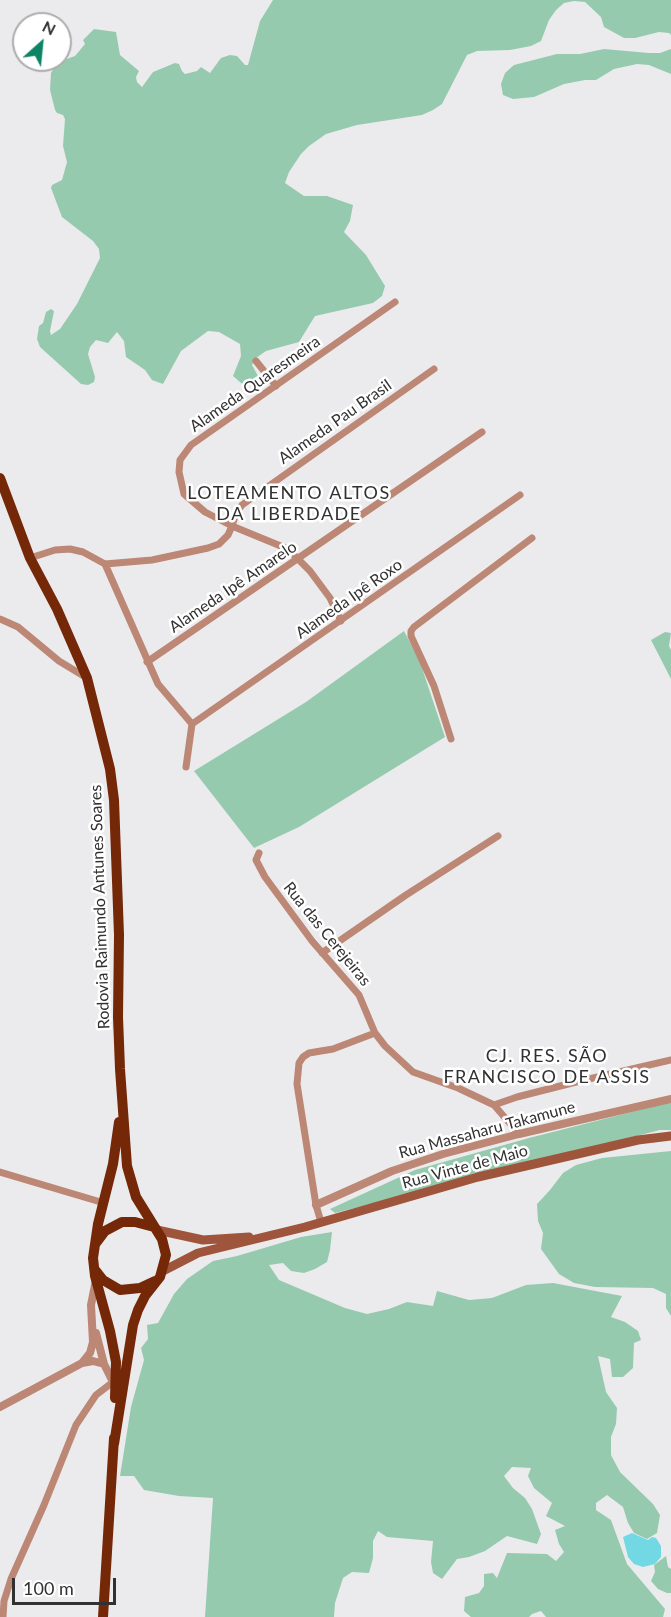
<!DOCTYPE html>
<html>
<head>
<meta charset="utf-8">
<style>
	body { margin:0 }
	#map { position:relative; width:671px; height:1617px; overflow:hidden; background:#ebebed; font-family:Lato,sans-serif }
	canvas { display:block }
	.north { position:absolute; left:12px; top:12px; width:60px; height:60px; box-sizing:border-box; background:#fff; border:2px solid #adadad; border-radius:50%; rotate:27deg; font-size:16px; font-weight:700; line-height:24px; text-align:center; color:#313132 }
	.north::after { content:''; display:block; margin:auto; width:21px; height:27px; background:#0d8464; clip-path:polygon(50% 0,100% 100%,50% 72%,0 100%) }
	.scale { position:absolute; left:12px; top:1578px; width:104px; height:27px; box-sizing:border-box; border:3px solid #313132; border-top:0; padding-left:8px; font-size:18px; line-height:21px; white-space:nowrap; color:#313132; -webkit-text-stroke:4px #fff; paint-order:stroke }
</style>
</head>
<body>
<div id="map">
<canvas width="671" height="1617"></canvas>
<div class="north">N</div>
<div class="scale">100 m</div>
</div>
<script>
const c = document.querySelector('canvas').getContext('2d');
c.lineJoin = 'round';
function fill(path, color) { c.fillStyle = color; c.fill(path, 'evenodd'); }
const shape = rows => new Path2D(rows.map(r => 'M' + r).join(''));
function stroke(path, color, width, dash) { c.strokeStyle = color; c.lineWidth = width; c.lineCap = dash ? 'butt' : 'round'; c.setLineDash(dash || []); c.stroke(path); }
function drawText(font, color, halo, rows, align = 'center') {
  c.font = font + ' Lato,sans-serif'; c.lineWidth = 5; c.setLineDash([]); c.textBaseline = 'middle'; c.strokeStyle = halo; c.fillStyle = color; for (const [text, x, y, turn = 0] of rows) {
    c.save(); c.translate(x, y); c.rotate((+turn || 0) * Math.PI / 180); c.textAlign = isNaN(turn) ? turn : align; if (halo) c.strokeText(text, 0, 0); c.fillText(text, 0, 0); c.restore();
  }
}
fill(shape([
	[273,0,671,0,671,35,669,33,659,32,635,38,624,38,604,27,601,17,585,2,574,1,564,3,556,10,549,20,541,41,531,46,510,50,477,51,467,55,442,104,433,110,422,115,357,125,326,134,309,146,301,154,289,172,285,183,304,196,327,196,353,205,350,221,344,232,366,255,385,286,382,296,373,303,315,316,299,342,266,351,256,358,252,365,258,376,256,382,245,385,241,383,233,376,241,356,240,344,219,332,208,331,181,351,163,384,152,380,145,370,126,357,124,341,117,332,108,343,96,340,90,347,88,354,95,377,94,382,88,385,81,384,40,347,37,339,39,326,43,323,46,312,51,309,54,311,50,331,51,335,60,329,77,304,100,258,99,249,93,241,62,217,51,188,52,185,62,180,67,162,63,146,65,119,63,115,57,113,55,110,50,90,51,73,55,66,64,60,75,56,85,44,83,40,94,29,116,32,120,55,139,71,136,77,137,82,142,87,153,72,175,63,179,64,182,71,185,74,197,71,201,67,210,73,221,58,230,55,237,56,245,65,248,65,260,21],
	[604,49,649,53,660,53,671,49,671,74,649,65,637,64,614,69,596,80,585,80,564,84,534,97,513,99,503,95,501,84,505,73,514,65,557,54,580,54],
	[404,631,420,662,445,737,299,827,254,848,194,771,306,702],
	[665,632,671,633,669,646,671,650,671,679,651,640],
	[671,1102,671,1130,660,1130,335,1213,330,1209,415,1170,529,1138],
	[671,1151,671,1316,666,1308,666,1294,653,1288,595,1287,574,1283,559,1274,541,1249,543,1233,538,1221,537,1204,550,1190,563,1173,576,1165,602,1158],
	[332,1232,330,1250,327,1262,315,1269,304,1273,291,1271,283,1263,269,1265,279,1280,345,1308,367,1314,389,1309,407,1302,433,1306,437,1291,469,1300,492,1298,526,1285,553,1283,622,1296,611,1317,625,1322,638,1331,641,1340,634,1343,633,1368,623,1377,612,1377,610,1359,598,1356,606,1392,617,1408,616,1424,611,1437,611,1455,620,1472,653,1504,660,1515,657,1533,647,1539,634,1533,628,1523,623,1507,607,1495,596,1503,596,1510,611,1520,627,1564,665,1609,663,1617,546,1617,541,1611,532,1614,529,1617,471,1617,464,1611,465,1597,479,1593,484,1586,484,1574,493,1573,497,1578,507,1553,547,1554,556,1561,564,1552,559,1544,555,1530,565,1526,546,1516,552,1503,534,1488,528,1476,531,1468,512,1467,504,1476,513,1488,525,1498,532,1509,541,1534,537,1544,507,1536,485,1551,469,1557,457,1559,442,1579,433,1573,431,1562,433,1541,387,1537,378,1531,373,1541,373,1558,369,1573,352,1572,343,1578,335,1603,334,1617,205,1617,213,1498,179,1496,144,1490,134,1476,120,1476,131,1407,144,1360,141,1348,148,1339,147,1325,158,1323,174,1294,187,1279,213,1261,237,1256,301,1237],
	[666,1556,668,1567,671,1569,671,1593,667,1593,658,1589,651,1581,655,1572,654,1565]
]), '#96caaf');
fill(shape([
	[632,1533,648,1540,652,1537,656,1538,661,1546,661,1557,655,1564,643,1567,634,1564,628,1557,623,1537]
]), '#72d8e4');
stroke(shape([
	[395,302,191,445,180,460,179,472,184,494,205,512,232,526,236,513,242,505,434,369],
	[256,361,276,386],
	[30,558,55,550,70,549,83,552,105,564,152,560,208,548,219,544,228,535,232,526,288,549,310,571,330,598,341,621],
	[105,564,158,684,192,724,186,767],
	[0,619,18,627,59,661,87,678],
	[147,662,482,432],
	[192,724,520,495],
	[451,739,434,686,411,636,411,631,414,627,532,538],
	[259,853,256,860,265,877,312,941,359,995,375,1033,385,1046,413,1072,458,1088,494,1105,519,1134],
	[322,953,406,895,498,836],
	[494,1105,517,1097,576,1082,671,1060],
	[0,1172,104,1203],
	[321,1222,316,1205,297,1084,299,1063,303,1057,309,1053,333,1049,375,1033],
	[3,1617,4,1601,11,1579,44,1505,76,1425,96,1395,113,1382]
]), '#bc8775', 7);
stroke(shape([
	[316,1205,392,1171,443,1154,519,1134,671,1099],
	[96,1333,104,1364],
	[82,1363,90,1353,93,1342,91,1305,96,1280],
	[0,1407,82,1363,93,1361,104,1364,115,1386]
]), '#bc8775', 8);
stroke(shape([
	[157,1230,203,1240,249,1237],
	[163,1271,198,1253,305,1227,478,1177,638,1140,671,1136]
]), '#9f553b', 9);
stroke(shape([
	[0,478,30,558,57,609,87,678,110,769,114,800,119,935,118,1017,120,1069,127,1166,136,1197,162,1239,166,1255,160,1277,145,1296,138,1310,133,1325,114,1444],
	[96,1243,105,1231,122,1222,135,1222,154,1227],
	[96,1271,103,1280,120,1290,140,1288,155,1281],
	[115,1398,116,1362,110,1331,95,1276,93,1258,98,1224,113,1164,119,1122],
	[103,1617,114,1438]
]), '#742808', 10);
drawText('16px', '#313132', '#fff', [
	["Alameda Quaresmeira",255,384,-35],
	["Alameda Pau Brasil",335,422,-35],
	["Alameda Ipê Amarelo",233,587,-34],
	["Alameda Ipê Roxo",349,599,-35],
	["Rodovia Raimundo Antunes Soares",100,907,-92],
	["Rua das Cerejeiras",327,934,51],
	["Rua Massaharu Takamune",487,1130,-15],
	["Rua Vinte de Maio",465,1167,-15]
]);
c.letterSpacing = '1.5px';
drawText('18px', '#313132', '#fff', [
	["LOTEAMENTO ALTOS",289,493],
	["DA LIBERDADE",289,514],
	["CJ. RES. SÃO",547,1056],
	["FRANCISCO DE ASSIS",547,1077]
]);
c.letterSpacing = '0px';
</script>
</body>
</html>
